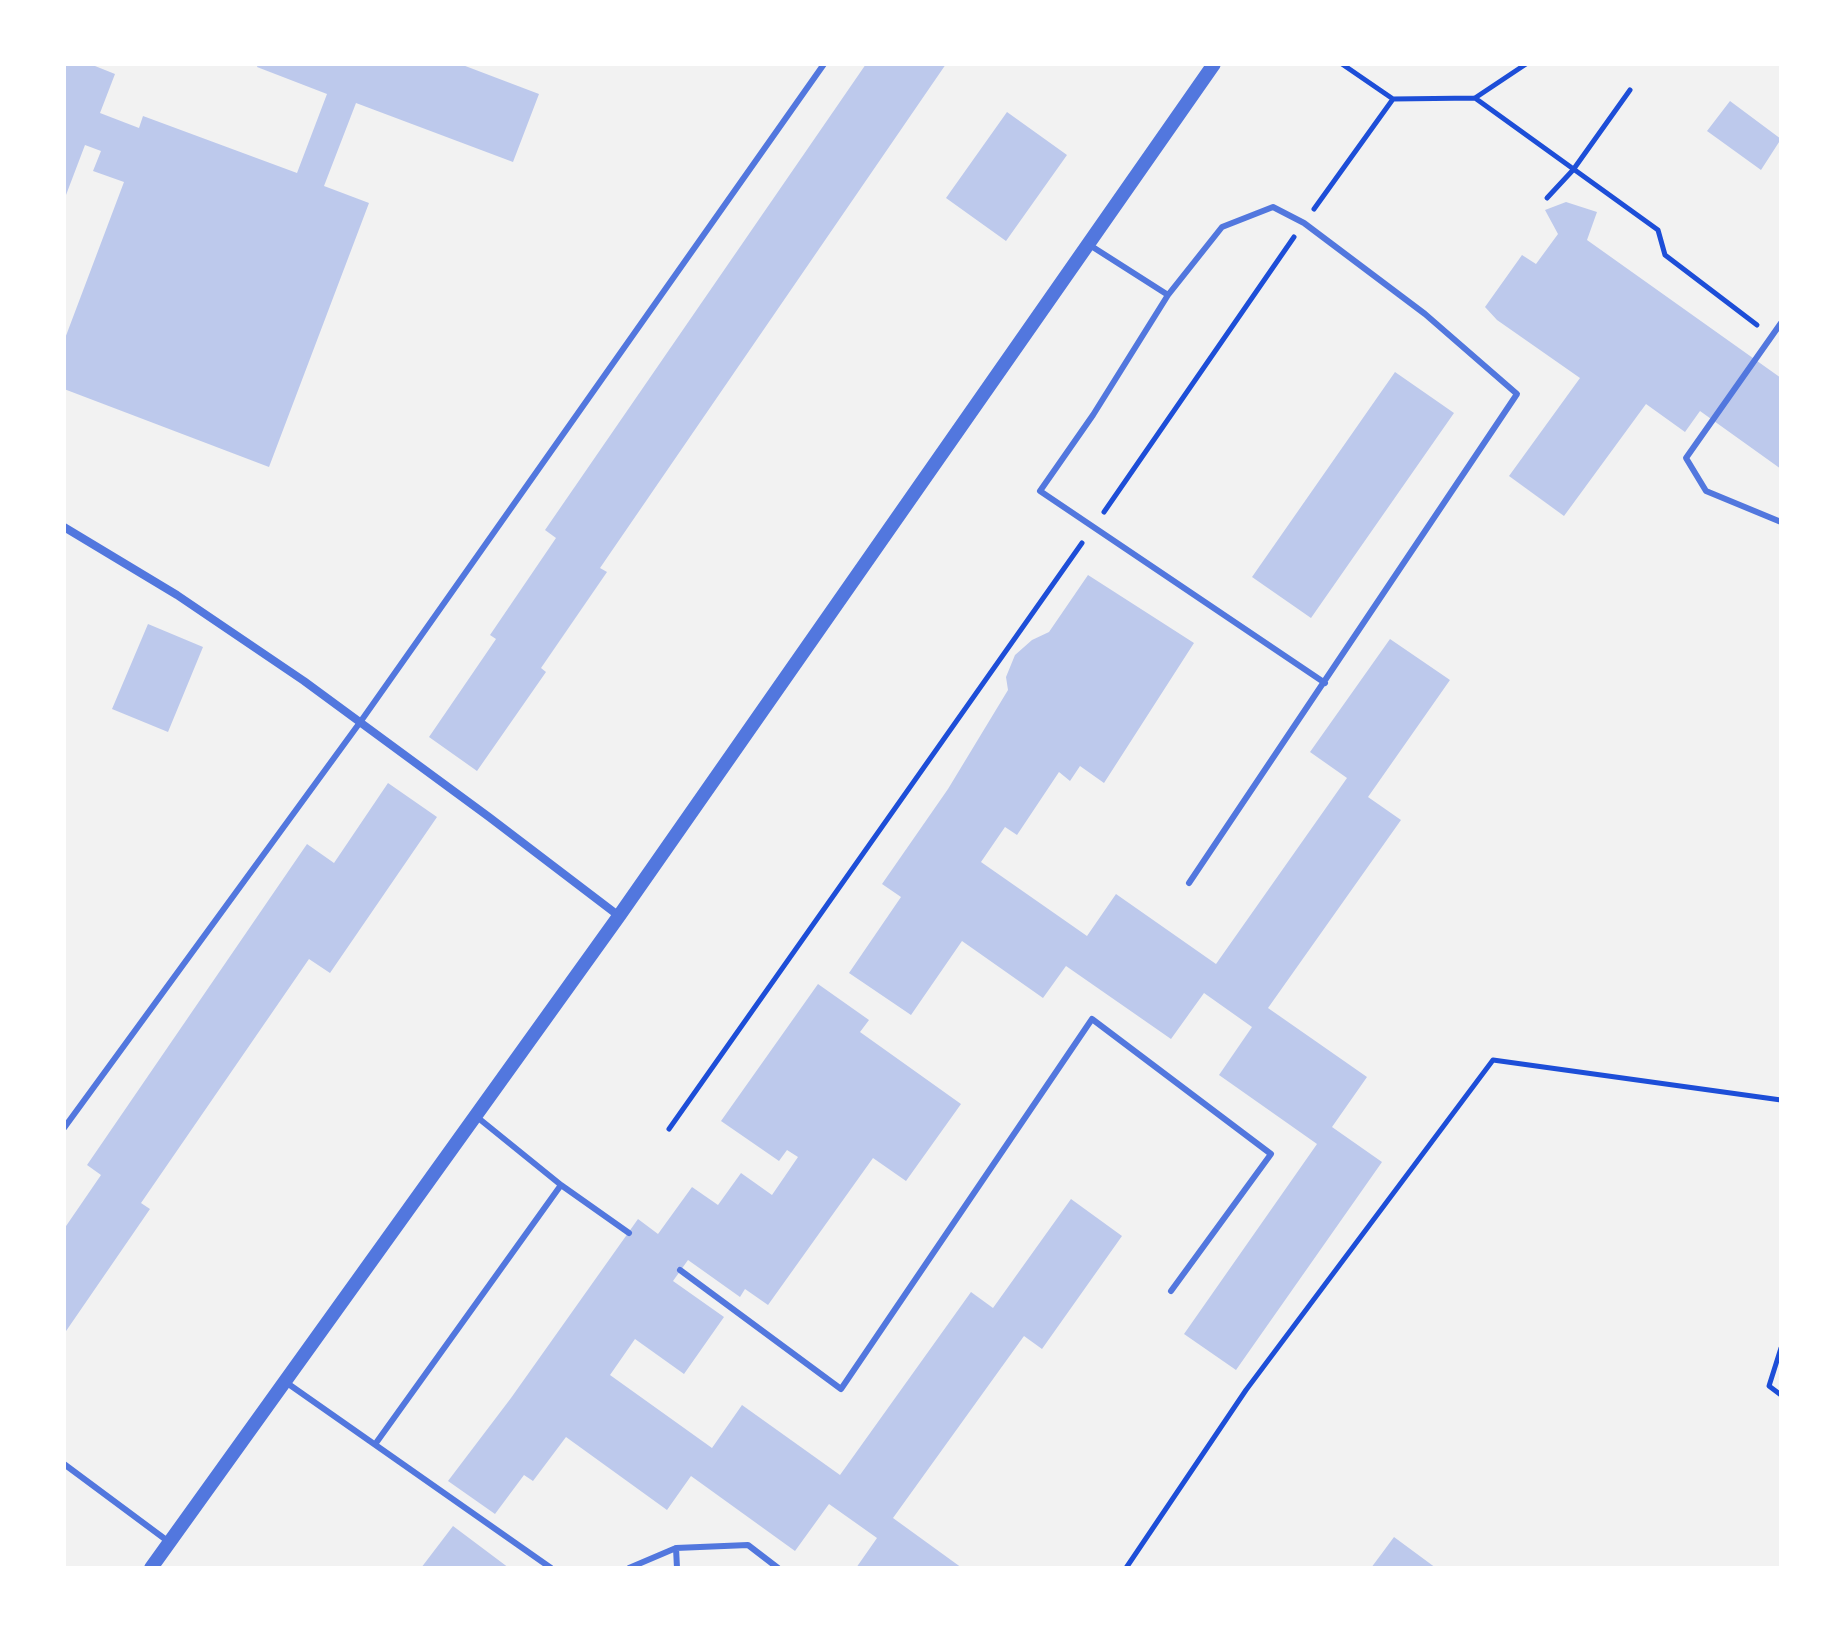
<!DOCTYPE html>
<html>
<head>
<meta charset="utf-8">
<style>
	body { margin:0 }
	#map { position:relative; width:1845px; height:1632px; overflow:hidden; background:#f2f2f2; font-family:"Fira Sans",sans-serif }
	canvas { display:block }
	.frame { position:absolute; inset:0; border:66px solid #fff; pointer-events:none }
</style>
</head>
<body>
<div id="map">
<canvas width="1845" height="1632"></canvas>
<div class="frame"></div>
</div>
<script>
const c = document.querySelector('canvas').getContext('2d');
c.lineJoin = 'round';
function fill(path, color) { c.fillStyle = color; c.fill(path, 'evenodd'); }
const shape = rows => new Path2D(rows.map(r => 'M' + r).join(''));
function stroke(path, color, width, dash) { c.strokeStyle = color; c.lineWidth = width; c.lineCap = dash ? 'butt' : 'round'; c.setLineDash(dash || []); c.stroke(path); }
fill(shape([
	[64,64,90,64,115,74,100,113,139,128,143,116,297,173,327,94,257,67,258,64,460,64,539,94,513,162,356,103,324,186,369,203,269,467,64,389,64,341,124,182,93,171,101,151,85,145,66,195,64,194],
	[866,64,946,64,600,568,607,572,541,668,546,672,477,771,429,737,496,639,490,635,556,538,545,530],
	[1730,101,1781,139,1761,170,1707,131],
	[1007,112,1067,155,1006,241,946,198],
	[1566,202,1597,212,1587,240,1781,378,1781,469,1700,411,1685,432,1646,404,1564,516,1509,476,1580,378,1497,320,1485,307,1522,255,1536,264,1558,234,1545,210],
	[1395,372,1454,413,1311,618,1252,577],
	[1088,575,1194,643,1104,783,1080,766,1070,781,1059,772,1017,835,1005,827,981,862,1087,936,1116,894,1216,964,1347,778,1310,752,1390,639,1450,680,1368,797,1401,820,1268,1008,1367,1077,1332,1127,1382,1162,1236,1370,1184,1334,1317,1144,1219,1075,1252,1027,1204,993,1171,1039,1066,966,1043,998,962,941,911,1015,849,973,901,897,882,884,948,789,1008,690,1006,677,1015,655,1032,640,1049,632],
	[148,624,203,647,168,732,112,709],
	[388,783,437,817,330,973,309,959,141,1203,150,1209,64,1334,64,1229,101,1175,87,1165,307,844,334,863],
	[818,984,869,1020,860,1032,961,1104,906,1181,873,1158,768,1305,745,1289,740,1297,688,1260,673,1281,724,1317,684,1374,635,1339,610,1375,712,1448,742,1405,840,1475,971,1292,993,1308,1071,1199,1122,1236,1042,1349,1024,1336,893,1518,962,1568,856,1568,877,1538,829,1504,795,1551,691,1476,667,1510,566,1437,533,1481,524,1475,495,1514,448,1481,511,1398,638,1219,658,1234,692,1187,718,1205,741,1173,772,1195,798,1157,787,1150,779,1161,721,1121],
	[453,1526,509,1568,421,1568],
	[1394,1537,1436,1568,1371,1568]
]), '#bdc9ec');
stroke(shape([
	[1342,64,1393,99],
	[1475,98,1658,230,1665,255,1757,325],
	[1547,198,1573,170,1630,90],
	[1314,209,1393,99,1475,98,1526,64],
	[1104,512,1294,237],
	[669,1129,1082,543],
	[1781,1348,1769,1386,1781,1395],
	[1126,1568,1246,1390,1493,1060,1781,1100]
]), '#1d4ed8', 5);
stroke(shape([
	[1088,244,1168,295,1222,227,1273,207,1304,223,1425,314,1517,394,1189,883],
	[1168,295,1093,415,1040,491,1325,683],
	[1781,323,1686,458,1706,491,1781,522],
	[64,1128,361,721,824,64],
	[561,1185,629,1233],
	[680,1270,841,1389,1092,1019,1271,1154,1171,1291],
	[287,1383,551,1568],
	[376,1443,561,1185,477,1117],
	[64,1464,169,1542],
	[676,1548,677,1568],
	[629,1568,676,1548,748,1545,778,1568]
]), '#5277de', 6);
stroke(shape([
	[64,527,177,595,304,681,489,817,619,916]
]), '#5277de', 8);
stroke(shape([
	[151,1568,619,916,1214,64]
]), '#5277de', 14);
</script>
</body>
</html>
